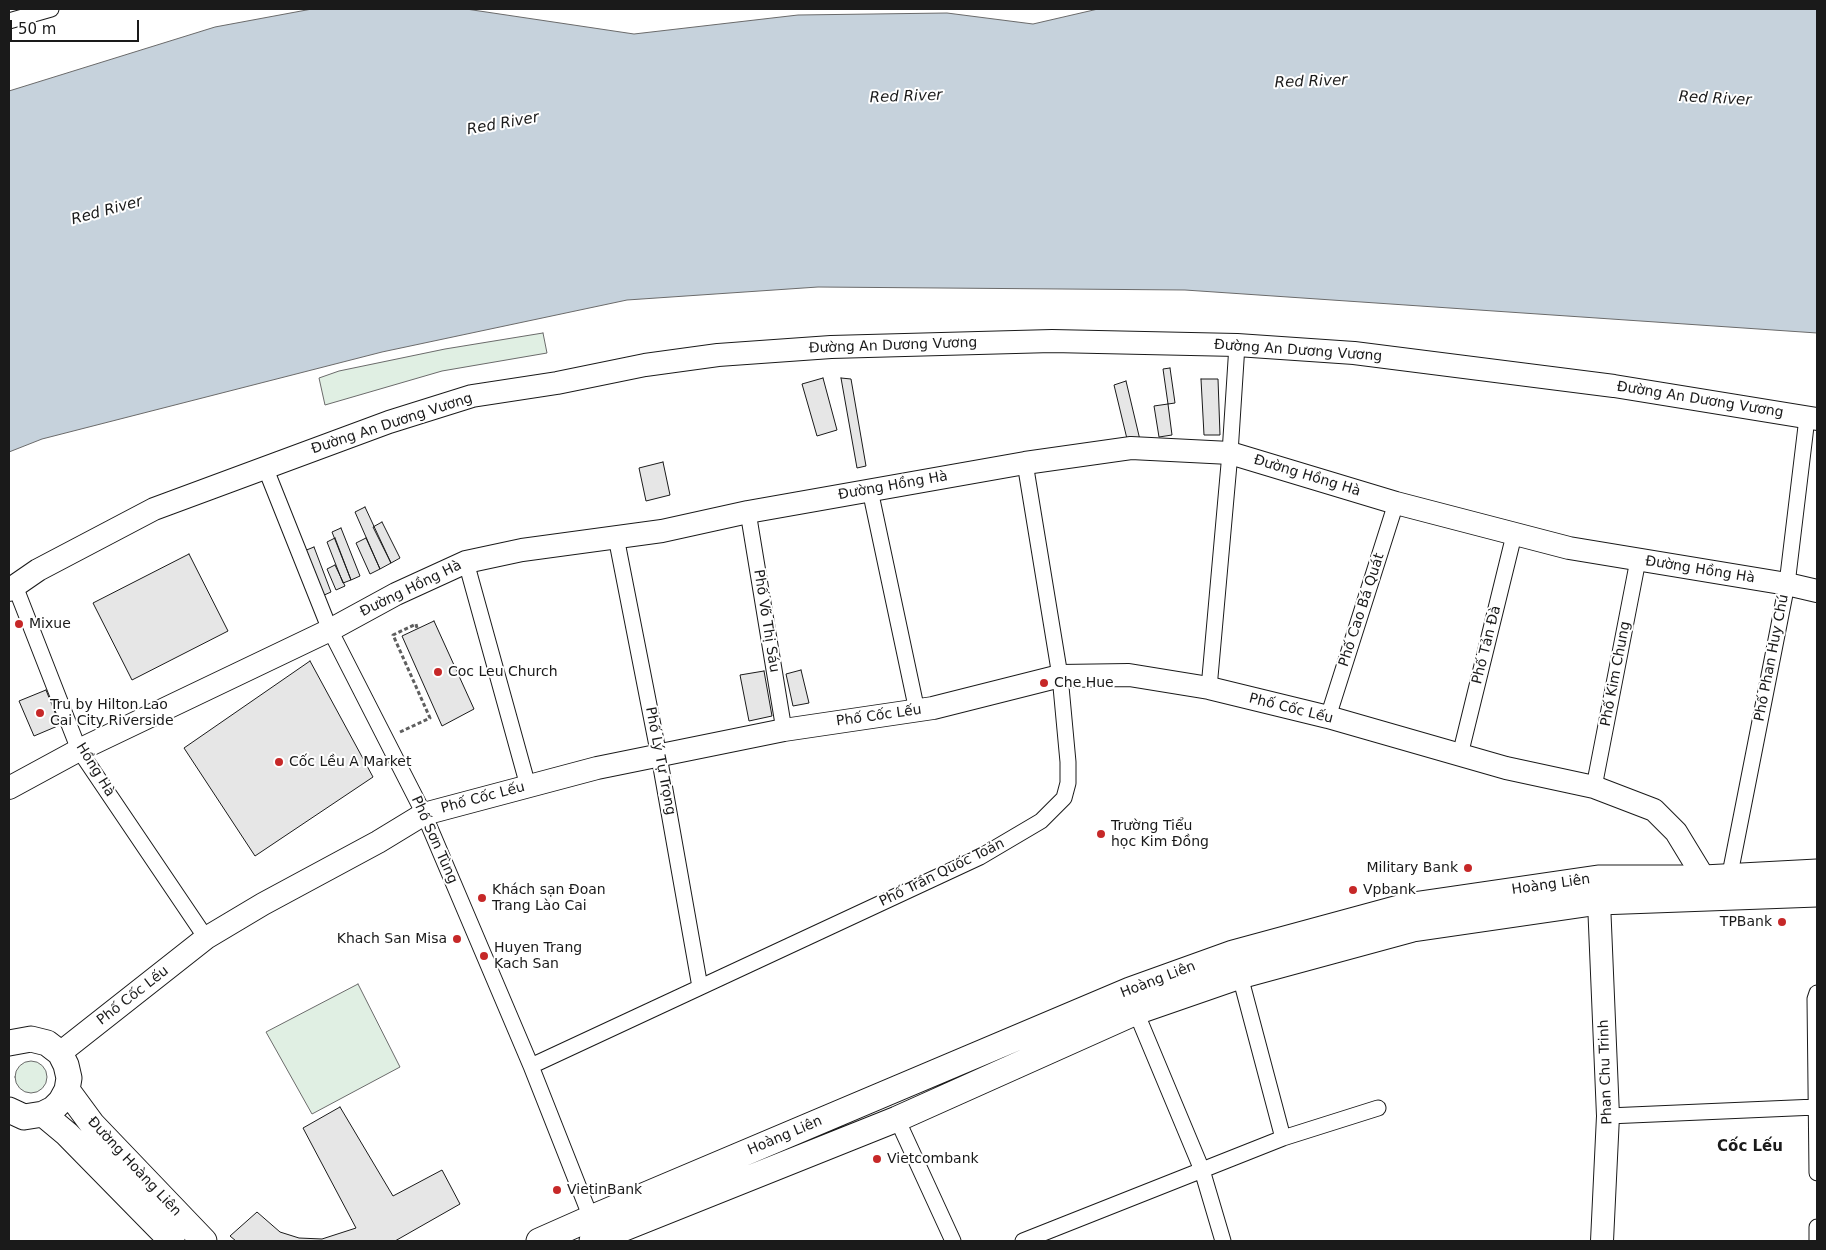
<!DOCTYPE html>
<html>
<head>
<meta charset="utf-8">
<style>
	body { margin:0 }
	#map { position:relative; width:1826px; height:1250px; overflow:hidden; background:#fff; font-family:"DejaVu Sans",sans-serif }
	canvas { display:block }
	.frame { position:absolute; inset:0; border:10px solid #1a1a1a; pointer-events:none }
	.scale { position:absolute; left:10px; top:20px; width:129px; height:22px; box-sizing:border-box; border:2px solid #1a1a1a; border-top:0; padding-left:6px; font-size:15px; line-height:18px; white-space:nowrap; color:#1a1a1a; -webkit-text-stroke:4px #fff; paint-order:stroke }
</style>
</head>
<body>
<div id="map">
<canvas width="1826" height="1250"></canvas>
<div class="frame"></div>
<div class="scale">50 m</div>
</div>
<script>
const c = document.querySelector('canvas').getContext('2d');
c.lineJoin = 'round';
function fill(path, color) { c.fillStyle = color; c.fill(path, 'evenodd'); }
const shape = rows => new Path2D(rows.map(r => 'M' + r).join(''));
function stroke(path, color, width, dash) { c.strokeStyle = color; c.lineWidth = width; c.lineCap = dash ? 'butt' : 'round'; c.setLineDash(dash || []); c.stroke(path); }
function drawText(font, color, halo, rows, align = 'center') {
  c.font = font + ' "DejaVu Sans",sans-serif'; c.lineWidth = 4; c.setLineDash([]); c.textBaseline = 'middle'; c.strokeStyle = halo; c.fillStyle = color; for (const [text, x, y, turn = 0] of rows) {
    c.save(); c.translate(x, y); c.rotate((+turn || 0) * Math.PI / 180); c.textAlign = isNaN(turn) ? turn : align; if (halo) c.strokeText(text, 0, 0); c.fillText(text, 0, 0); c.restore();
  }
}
const green = shape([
	[543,333,547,353,442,371,325,405,319,378,339,371,445,349,543,333],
	[358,984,400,1067,312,1114,266,1032,358,984],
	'15 1077a16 16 0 1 1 32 0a16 16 0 1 1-32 0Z'
]);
fill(green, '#e0efe3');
stroke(green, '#6a6a6a', 1);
const water = shape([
	[312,9,466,9,634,34,798,15,947,13,1033,24,1098,9,1817,9,1817,333,1185,290,818,287,627,300,382,352,42,439,9,452,9,91,215,27,312,9]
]);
fill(water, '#c6d2dc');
stroke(water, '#6a6a6a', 1);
const building = shape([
	[1170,368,1175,403,1168,404,1163,369,1170,368],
	[823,378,837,430,817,436,802,384,823,378],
	[841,378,851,379,866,466,857,468,841,378],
	[1201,379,1218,379,1220,435,1204,435,1201,379],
	[1126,381,1140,440,1128,443,1114,385,1126,381],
	[1168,404,1172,435,1159,437,1154,406,1168,404],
	[663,462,670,495,646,501,639,468,663,462],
	[365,507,391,563,380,569,355,512,365,507],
	[382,522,400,558,391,563,373,527,382,522],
	[341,528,360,576,351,580,332,532,341,528],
	[335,538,351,580,343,583,327,542,335,538],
	[366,538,380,569,370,574,356,543,366,538],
	[314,547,331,592,322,596,304,551,314,547],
	[189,554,228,631,132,680,93,603,189,554],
	[335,565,345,586,336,590,327,569,335,565],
	[434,621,474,709,442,726,402,636,434,621],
	[310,661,373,777,255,856,184,748,310,661],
	[801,670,809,703,793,706,786,674,801,670],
	[764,671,772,716,749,721,740,675,764,671],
	[46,690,60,725,34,736,19,701,46,690],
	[340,1107,393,1196,442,1170,460,1204,395,1241,236,1241,230,1236,257,1212,280,1232,299,1238,322,1239,356,1228,303,1128,340,1107]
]);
fill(building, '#e6e6e6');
stroke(building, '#1a1a1a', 1);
const street = shape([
	[9,21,51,9],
	[265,467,330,630,424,814,531,1066,591,1218],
	[870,490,917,711],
	[748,512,784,730],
	[616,537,659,756,700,987],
	[466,562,528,786],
	[15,586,79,750,206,938],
	[1209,688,1230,453,1237,345],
	[1328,717,1396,503],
	[1460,755,1514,535],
	[1594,787,1638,560],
	[1728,884,1787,584,1807,418],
	[1240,976,1283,1138],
	[1817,993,1815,999,1817,1173],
	[1136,1012,1202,1170,1223,1241],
	[531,1066,980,857,1041,821,1064,798,1068,783,1068,762,1060,676,1025,463],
	[1608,1116,1816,1107],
	[897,1119,953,1241],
	[1023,1241,1283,1138,1378,1108],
	[1817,1241,1817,1227]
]);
const secondary = shape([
	[9,590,38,570,154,509,389,422,472,396,557,383,645,365,718,355,831,347,1052,341,1237,345,1354,353,1614,386,1817,419],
	[9,788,79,750,330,630,396,594,466,562,522,550,662,531,748,512,1025,463,1131,448,1230,453,1396,503,1569,548,1787,584,1817,591],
	[1599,902,1608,1116,1602,1241],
	[60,1053,206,938,263,904,378,842,424,814,597,768,784,730,933,708,1060,676,1129,675,1209,688,1328,717,1506,768,1594,787,1654,810,1676,832,1704,878,1703,895]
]);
const primary = shape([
	[9,1043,31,1039,47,1043,60,1053,66,1065,69,1078,67,1090,61,1101,53,1109,43,1114,24,1117,9,1110],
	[67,1090,92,1124,204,1241],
	[43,1114,67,1134,172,1241],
	[539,1241,591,1218,1130,990,1233,953,1406,906,1598,878,1704,878,1817,872],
	[592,1241,897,1119,1136,1012,1240,976,1413,929,1599,902,1817,894]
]);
stroke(street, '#1a1a1a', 17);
stroke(secondary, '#1a1a1a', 24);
stroke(primary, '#1a1a1a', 27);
stroke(shape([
	[400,732,430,718,393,635,416,624,417,628]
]), '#5f5f5f', 3, [4, 2.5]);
stroke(street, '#fff', 15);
stroke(secondary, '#fff', 22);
stroke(primary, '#fff', 25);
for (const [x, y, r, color] of [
	[19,624,5,"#c62828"],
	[438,672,5,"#c62828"],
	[1044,683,5,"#c62828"],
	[40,713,5,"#c62828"],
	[279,762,5,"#c62828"],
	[1101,834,5,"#c62828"],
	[1468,868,5,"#c62828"],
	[1353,890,5,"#c62828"],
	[482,898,5,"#c62828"],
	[1782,922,5,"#c62828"],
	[457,939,5,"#c62828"],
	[484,956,5,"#c62828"],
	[877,1159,5,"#c62828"],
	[557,1190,5,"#c62828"]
]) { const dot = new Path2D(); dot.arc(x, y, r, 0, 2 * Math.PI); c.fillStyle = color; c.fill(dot); stroke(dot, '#fff', 2); }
drawText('14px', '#1a1a1a', '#fff', [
	["Đường An Dương Vương",893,346,-2],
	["Đường An Dương Vương",1298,351,4],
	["Đường An Dương Vương",1700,400,9],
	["Đường An Dương Vương",392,424,-18],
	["Đường Hồng Hà",1307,476,17],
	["Đường Hồng Hà",893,486,-10],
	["Đường Hồng Hà",1700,570,9],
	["Đường Hồng Hà",411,589,-26],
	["Phố Cao Bá Quát",1362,610,-72],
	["Phố Võ Thị Sáu",766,621,81],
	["Phố Tản Đà",1487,645,-76],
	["Phố Phan Huy Chú",1772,658,-79],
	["Phố Kim Chung",1616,674,-79],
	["Phố Cốc Lếu",1291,709,14],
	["Phố Cốc Lếu",879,716,-8],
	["Phố Lý Tự Trọng",660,761,79],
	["Hồng Hà",95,770,58],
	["Phố Cốc Lếu",483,798,-15],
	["Phố Sơn Tùng",434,840,66],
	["Phố Trần Quốc Toản",942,873,-26],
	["Hoàng Liên",1551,885,-8],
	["Hoàng Liên",1158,980,-21],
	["Phố Cốc Lếu",133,996,-38],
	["Phan Chu Trinh",1606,1072,-92],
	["Hoàng Liên",785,1136,-23],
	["Đường Hoàng Liên",134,1167,47]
]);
drawText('14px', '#1a1a1a', '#fff', [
	["Mixue",29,624],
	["Coc Leu Church",448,672],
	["Che Hue",1054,683],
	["Tru by Hilton Lao",50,705],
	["Cai City Riverside",50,721],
	["Cốc Lều A Market",289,762],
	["Trường Tiểu",1111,826],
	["học Kim Đồng",1111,842],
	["Military Bank",1458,868,"right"],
	["Khách sạn Đoan",492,890],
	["Trang Lào Cai",492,906],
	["Vpbank",1363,890],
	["TPBank",1772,922,"right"],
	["Khach San Misa",447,939,"right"],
	["Huyen Trang",494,948],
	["Kach San",494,964],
	["Vietcombank",887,1159],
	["VietinBank",567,1190]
], 'left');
drawText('italic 15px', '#1a1a1a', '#fff', [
	["Red River",1311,82,-2],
	["Red River",906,97,-2],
	["Red River",1715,99,3],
	["Red River",503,124,-10],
	["Red River",107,211,-15]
]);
drawText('bold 15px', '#1a1a1a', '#fff', [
	["Cốc Lếu",1750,1147]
]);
</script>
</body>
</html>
